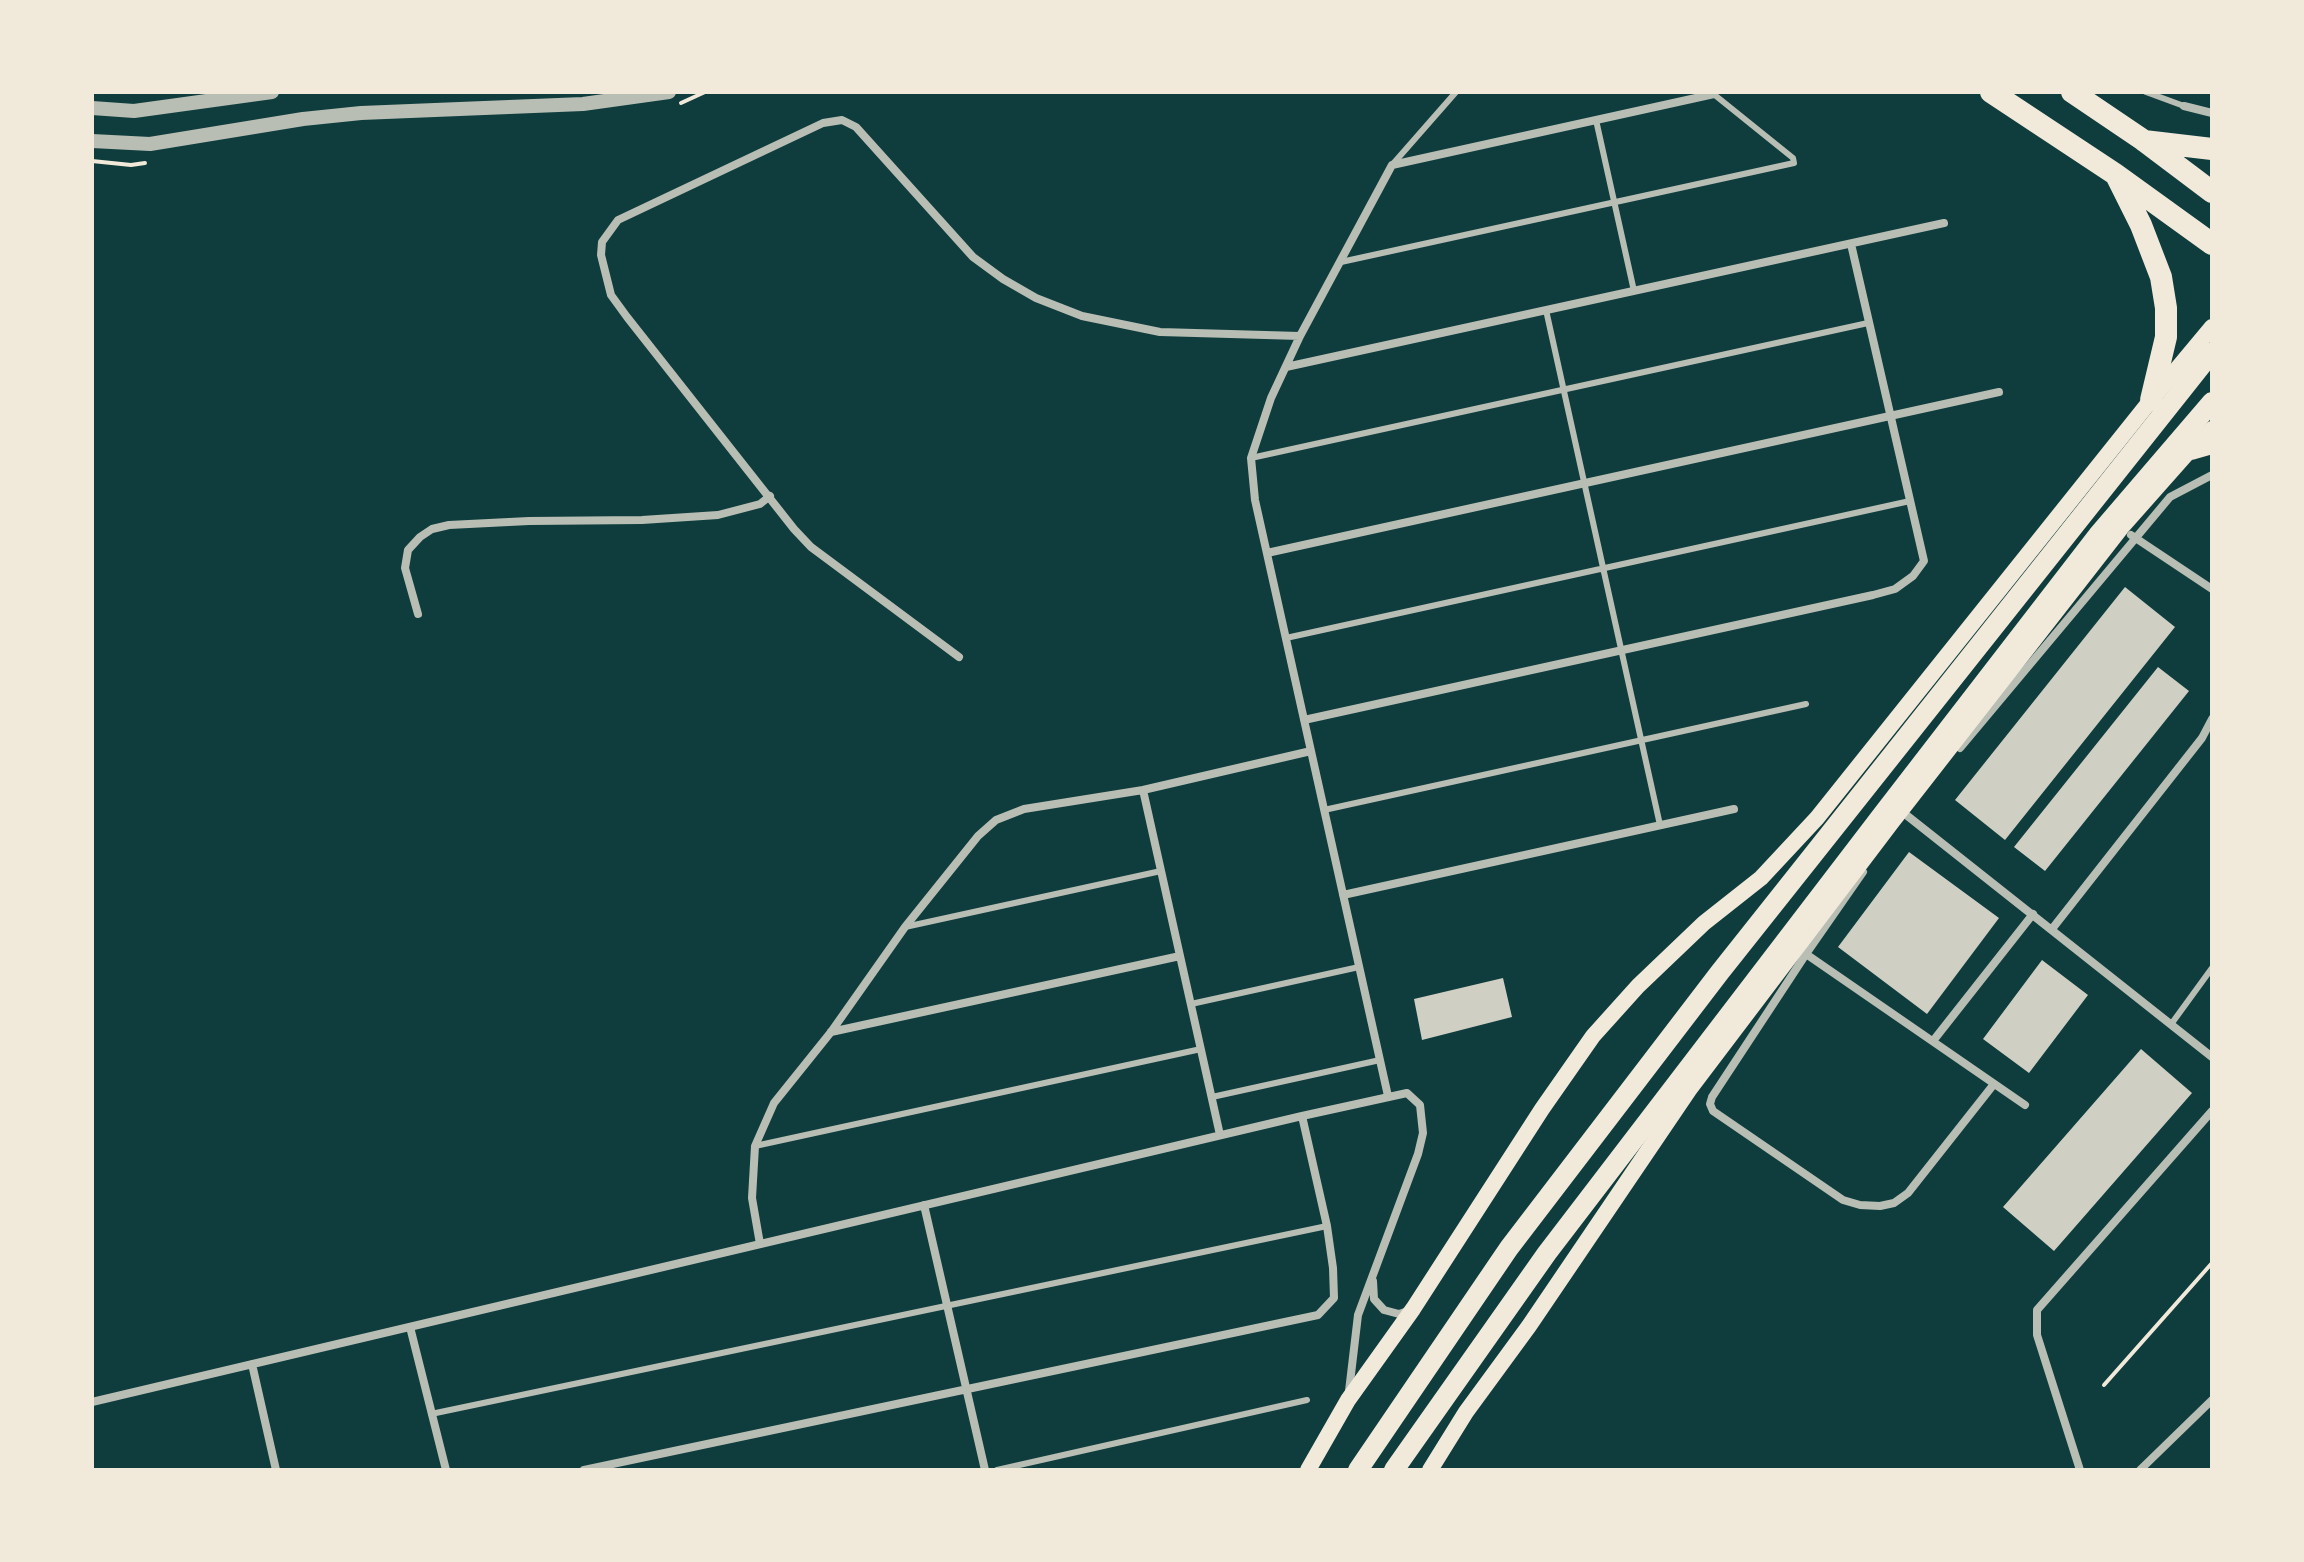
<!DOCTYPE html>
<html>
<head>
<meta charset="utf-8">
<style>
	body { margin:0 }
	#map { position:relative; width:2304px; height:1562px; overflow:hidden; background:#0f3d3e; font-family:Overpass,sans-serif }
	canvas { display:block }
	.frame { position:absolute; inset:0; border:94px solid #f1e9da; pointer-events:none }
</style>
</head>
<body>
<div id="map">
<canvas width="2304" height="1562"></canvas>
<div class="frame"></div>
</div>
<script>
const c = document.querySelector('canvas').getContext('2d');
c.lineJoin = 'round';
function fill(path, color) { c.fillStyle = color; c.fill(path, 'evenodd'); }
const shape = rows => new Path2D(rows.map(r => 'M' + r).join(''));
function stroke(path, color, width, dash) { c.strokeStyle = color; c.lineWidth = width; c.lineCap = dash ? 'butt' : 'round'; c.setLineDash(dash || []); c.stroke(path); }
fill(shape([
	[2125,587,2175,627,2005,840,1955,800],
	[2158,667,2189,691,2045,871,2014,847],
	[1909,852,1999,918,1927,1014,1838,947],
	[2042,960,2088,995,2029,1073,1983,1039],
	[1503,978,1512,1017,1422,1040,1414,999],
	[2141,1049,2192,1093,2054,1251,2003,1207]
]), '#cfcfc3');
stroke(shape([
	[681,103,705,92],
	[92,161,131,165,145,163],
	[2104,1385,2212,1263]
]), '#f1e9da', 4);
stroke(shape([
	[2146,92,2184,106],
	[1596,120,1634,291],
	[1392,165,1456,92],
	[1341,262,1794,163,1793,158,1711,92],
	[1546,310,1660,825],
	[1251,458,1868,323],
	[1286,638,1910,501],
	[1324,810,1806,704],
	[905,927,1161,871],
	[1191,1004,1359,967],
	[2172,1023,2212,968],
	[1212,1097,1380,1060],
	[755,1146,1201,1049],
	[431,1414,1327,1226],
	[997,1470,1307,1400]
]), '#b8beb3', 6);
stroke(shape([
	[2184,106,2212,113],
	[1286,367,1944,223],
	[2131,535,2212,589],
	[1267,553,1999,392],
	[418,614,405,568,408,550,420,537,432,529,449,525,529,521,642,520,718,515,760,504,770,496],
	[959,657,811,547,794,529,627,317,611,295,601,255,602,242,618,220,823,123,842,120,856,127,973,257,1003,279,1036,298,1082,316,1160,332,1300,336],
	[1304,720,1873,595,1895,589,1913,576,1924,561,1851,244],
	[1960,748,2170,497,2212,475],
	[1143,790,1220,1135],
	[1905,814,2212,1057],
	[1863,872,1806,954,1712,1097,1710,1104,1713,1111,1843,1200,1860,1205,1880,1206,1894,1203,1908,1193,1994,1084],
	[1343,895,1734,809],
	[2052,929,2202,738,2212,719],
	[1806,954,2025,1105],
	[831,1032,1180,956],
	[1933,1041,2033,914],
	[1388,1096,1255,500,1251,458,1271,398,1300,336,1392,165,1714,94],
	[924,1205,985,1470],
	[760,1244,752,1198,755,1146,774,1103,831,1032,905,927,978,836,996,820,1024,809,1143,790,1311,751],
	[1373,1281,1374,1299,1384,1310,1399,1314,1408,1311],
	[410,1327,446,1470],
	[252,1364,276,1470],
	[92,1402,1302,1116,1407,1093,1420,1105,1423,1133,1418,1154,1358,1315,1349,1391],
	[584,1470,1318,1315,1334,1298,1333,1268,1327,1226,1302,1116],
	[2080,1470,2037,1335,2037,1310,2212,1111],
	[2140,1470,2212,1400]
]), '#b8beb3', 8);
stroke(shape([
	[92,108,134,111,272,92],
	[92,141,150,144,303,119,361,113,583,104,669,92]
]), '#b8beb3', 14);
stroke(shape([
	[1308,1470,1348,1400,1413,1309,1542,1109,1593,1036,1638,986,1704,923,1761,878,1817,818,2151,400,2212,327],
	[1430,1470,1466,1412,1529,1326,1689,1090,1892,822,2121,528,2191,449,2212,429]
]), '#f1e9da', 16);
stroke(shape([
	[1358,1470,1509,1248,1720,972,2212,352],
	[1394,1470,1547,1253,1882,815,2098,535,2212,402]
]), '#f1e9da', 20);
stroke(shape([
	[1991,92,2115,174,2212,244],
	[2072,92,2143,140,2212,192],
	[2144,141,2212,149],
	[2117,177,2141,225,2161,277,2166,308,2166,337,2151,400],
	[2191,449,2212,443]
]), '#f1e9da', 22);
</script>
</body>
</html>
